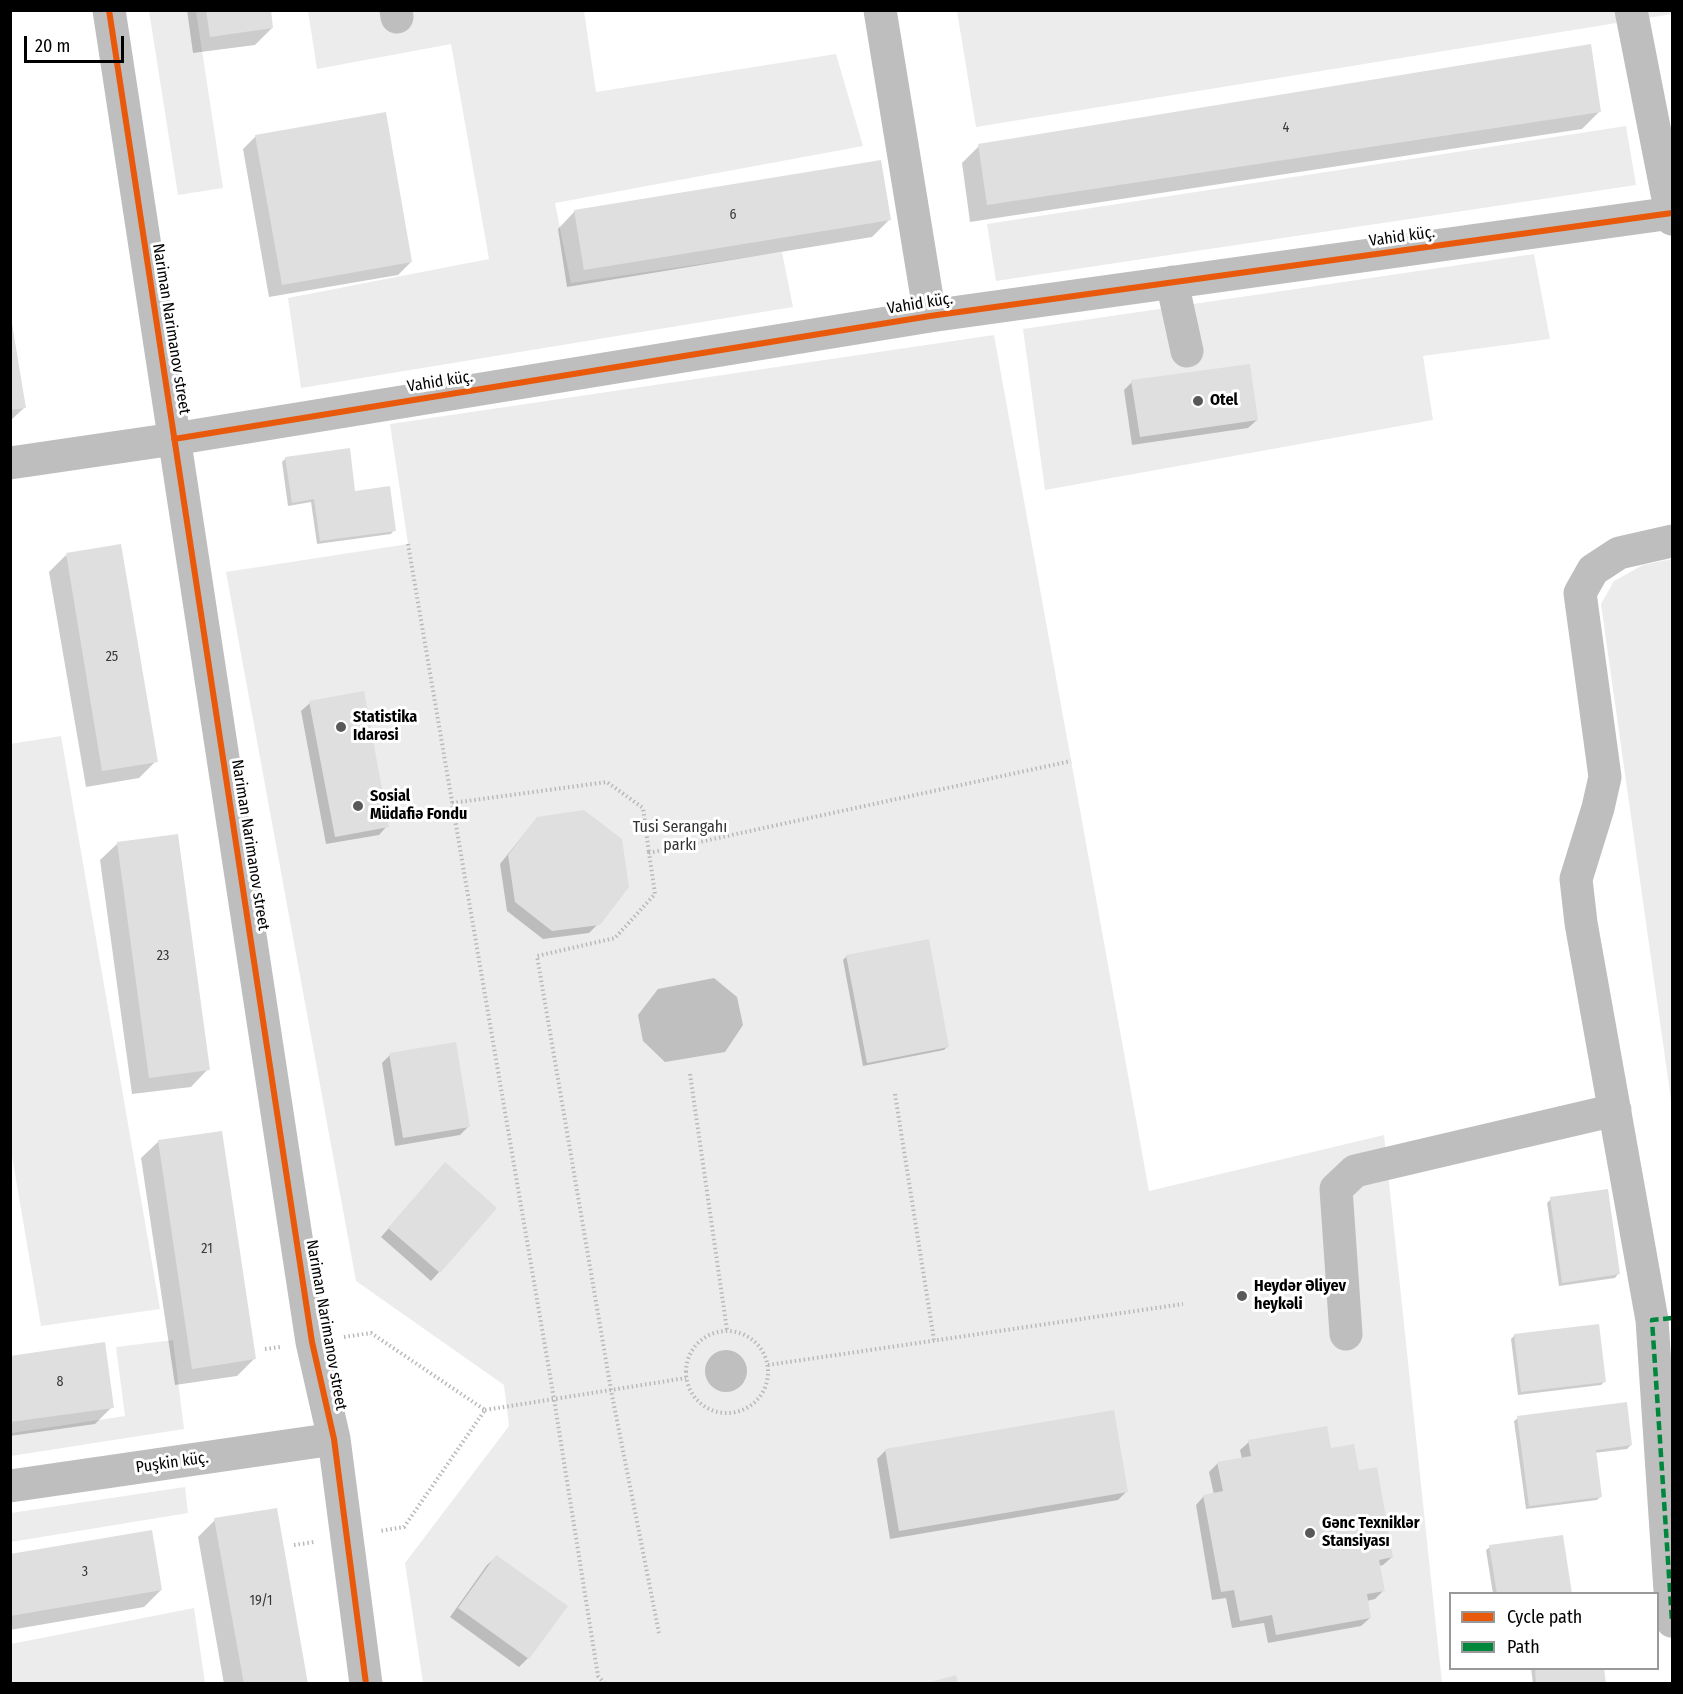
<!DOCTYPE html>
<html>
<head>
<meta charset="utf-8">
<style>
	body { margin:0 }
	#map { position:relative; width:1683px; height:1694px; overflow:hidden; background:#fff; font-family:"Fira Sans Condensed",sans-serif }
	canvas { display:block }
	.frame { position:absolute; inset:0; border:12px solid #000; pointer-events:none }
	.legend { position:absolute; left:1449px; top:1592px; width:210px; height:78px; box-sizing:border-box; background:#fff; border:2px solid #999; margin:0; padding:8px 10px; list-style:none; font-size:18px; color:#000 }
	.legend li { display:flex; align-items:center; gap:12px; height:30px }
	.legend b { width:30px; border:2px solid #999 }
	.scale { position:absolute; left:24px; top:36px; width:100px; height:27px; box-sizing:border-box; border:3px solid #000; border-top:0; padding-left:8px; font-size:18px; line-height:21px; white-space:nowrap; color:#000; -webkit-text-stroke:4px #fff; paint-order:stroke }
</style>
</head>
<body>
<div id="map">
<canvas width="1683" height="1694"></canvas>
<div class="frame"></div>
<ul class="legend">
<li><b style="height:8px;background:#e8590c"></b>Cycle path</li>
<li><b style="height:8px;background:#00873e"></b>Path</li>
</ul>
<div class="scale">20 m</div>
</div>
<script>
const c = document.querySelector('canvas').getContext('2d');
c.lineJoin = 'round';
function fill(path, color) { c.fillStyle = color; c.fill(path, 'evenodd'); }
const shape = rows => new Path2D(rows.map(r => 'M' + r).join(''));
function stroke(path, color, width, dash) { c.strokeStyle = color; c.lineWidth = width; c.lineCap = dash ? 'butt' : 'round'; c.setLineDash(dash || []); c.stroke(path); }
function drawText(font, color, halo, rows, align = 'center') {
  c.font = font + ' "Fira Sans Condensed",sans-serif'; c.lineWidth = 6; c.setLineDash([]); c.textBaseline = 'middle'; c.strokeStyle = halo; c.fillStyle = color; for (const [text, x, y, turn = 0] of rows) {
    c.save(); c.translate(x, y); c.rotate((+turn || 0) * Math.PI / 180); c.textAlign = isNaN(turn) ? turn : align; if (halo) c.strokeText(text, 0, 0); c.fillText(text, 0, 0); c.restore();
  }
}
fill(shape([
	[1672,10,1672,14,976,127,957,11],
	[149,11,196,11,223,188,178,195],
	[308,11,584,11,596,92,836,54,863,146,555,203,571,283,782,252,793,307,301,388,288,298,489,259,451,44,317,69],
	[1626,126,1636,185,996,281,987,224],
	[1534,254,1550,339,1423,356,1433,420,1045,490,1023,329],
	[994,335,1149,1191,1384,1135,1442,1683,423,1683,405,1563,509,1426,504,1385,356,1281,226,572,408,544,390,424],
	[1672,559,1672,1107,1601,604,1614,581,1643,565],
	[61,736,160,1309,41,1326,11,1150,10,744],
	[173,1340,184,1429,11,1456,11,1433,125,1416,116,1347],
	[185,1487,188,1513,11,1542,11,1513],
	[194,1608,205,1683,11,1683,11,1644]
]), '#ececec');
fill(shape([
	[714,978,737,997,743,1025,725,1052,665,1062,643,1041,638,1015,658,989],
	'705 1371a21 21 0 1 1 42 0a21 21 0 1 1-42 0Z'
]), '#bfbfbf');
fill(shape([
	[187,10,269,10,272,28,255,45,193,53],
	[1600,111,1582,129,970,222,962,163,979,146],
	[256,136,411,262,398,275,269,297,243,149],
	[575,211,889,220,872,237,567,287,558,229],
	[10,313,25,407,10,421],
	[1132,382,1257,420,1248,428,1132,445,1124,390],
	[286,458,354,493,394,530,391,534,317,544,311,502,288,506,282,462],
	[66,555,156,761,139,778,86,787,49,572],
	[310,703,387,826,379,835,326,844,301,711],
	[537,818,598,924,589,933,543,939,507,911,500,864],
	[118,843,208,1069,191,1087,132,1094,100,860],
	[847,956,948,1046,944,1050,863,1066,843,960],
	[390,1055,468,1127,460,1135,395,1146,382,1063],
	[159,1141,254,1359,237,1376,175,1385,141,1158],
	[437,1173,439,1272,431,1281,381,1237],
	[1551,1199,1618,1274,1615,1278,1559,1286,1547,1203],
	[1515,1335,1605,1381,1601,1385,1518,1395,1511,1339],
	[10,1357,112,1407,95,1424,10,1436],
	[1518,1418,1631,1445,1627,1449,1594,1453,1601,1496,1597,1500,1526,1509,1514,1421],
	[1249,1442,1330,1450,1357,1472,1392,1557,1383,1565,1379,1566,1383,1591,1375,1599,1367,1601,1370,1618,1361,1626,1268,1643,1264,1623,1232,1628,1226,1598,1212,1600,1196,1505,1204,1496,1214,1495,1209,1472,1218,1463,1242,1459,1240,1450],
	[885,1451,1126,1492,1118,1500,890,1539,877,1459],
	[215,1520,307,1684,224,1684,198,1537],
	[1490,1547,1570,1594,1493,1594,1486,1550],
	[10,1555,161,1590,144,1607,10,1630],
	[496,1557,566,1606,528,1658,519,1667,450,1617,487,1565],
	[1531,1668,1602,1668,1604,1684,1533,1684]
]), '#0003');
fill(shape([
	[206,10,271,10,273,28,210,37],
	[1591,44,1601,112,987,205,978,144],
	[386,112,412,262,282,285,255,135],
	[881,160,891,220,584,270,574,210],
	[10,312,26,408,10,410],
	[1250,364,1258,420,1140,437,1131,380],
	[350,448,355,491,390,486,396,531,320,541,314,499,292,503,285,457],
	[121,544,158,762,102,771,66,553],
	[364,691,389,827,335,837,309,701],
	[584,810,622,839,629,887,600,925,552,931,515,902,508,855,537,817],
	[178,834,210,1070,149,1078,117,842],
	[929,939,949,1047,867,1063,846,955],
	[456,1042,470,1127,403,1138,389,1053],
	[222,1131,256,1359,192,1369,158,1140],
	[445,1162,497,1208,440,1273,388,1228],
	[1608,1189,1620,1274,1562,1283,1550,1197],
	[1599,1324,1606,1382,1521,1392,1514,1334],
	[105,1342,114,1408,10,1422,10,1356],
	[1627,1402,1632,1445,1596,1450,1602,1497,1529,1506,1517,1416],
	[1114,1410,1128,1492,899,1531,885,1449],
	[1327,1426,1331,1448,1354,1444,1359,1470,1377,1467,1393,1557,1379,1560,1385,1591,1367,1594,1371,1618,1276,1635,1272,1615,1240,1621,1234,1590,1221,1592,1203,1495,1223,1491,1217,1462,1251,1456,1248,1440],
	[277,1508,308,1684,244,1684,214,1518],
	[152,1530,162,1590,10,1616,10,1554],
	[1563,1535,1572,1594,1497,1594,1489,1545],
	[496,1555,568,1606,529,1659,458,1608],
	[1535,1668,1604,1668,1606,1684,1536,1684],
	[956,1675,958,1684,927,1684,927,1683]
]), '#dfdfdf');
stroke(shape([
	[408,544,554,1399,598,1676,605,1684],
	[452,803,607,782,643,808,649,853],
	[690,1074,727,1330],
	[895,1094,934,1340],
	'686 1372a41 41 0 1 1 82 0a41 41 0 1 1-82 0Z',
	[344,1337,371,1333,485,1410,404,1527,380,1531],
	[265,1349,280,1347],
	[768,1365,1183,1304],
	[485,1410,686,1378],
	[294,1545,314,1542],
	[659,1633,611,1390,537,956,615,938,655,894,649,853,1071,761]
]), '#b9b9b9', 4, [1.5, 3]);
stroke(shape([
	[109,10,312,1342,334,1439,366,1684],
	[396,10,397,17],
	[880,10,930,316],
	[1631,10,1672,219],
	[1172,282,1187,351],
	[10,463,174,439,930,316,1672,213],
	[1672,541,1619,553,1593,570,1580,593,1605,777,1598,808,1576,879,1581,923,1652,1320,1672,1621],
	[1346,1334,1336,1189,1355,1171,1615,1110],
	[10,1486,334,1439]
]), '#bebebe', 33);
stroke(shape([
	[1672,1318,1652,1320,1672,1621]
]), '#00873e', 4.5, [9, 4.5]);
stroke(shape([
	[109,10,312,1342,334,1439,366,1684],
	[174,439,930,316,1672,213]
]), '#e8590c', 6);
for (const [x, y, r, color] of [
	[1198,401,6,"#595959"],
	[341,727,6,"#595959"],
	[358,806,6,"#595959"],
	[1242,1296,6,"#595959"],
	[1310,1533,6,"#595959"]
]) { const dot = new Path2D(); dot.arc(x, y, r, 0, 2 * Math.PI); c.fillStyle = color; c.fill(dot); stroke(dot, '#fff', 2); }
drawText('14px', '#383838', null, [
	["4",1286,128],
	["6",733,215],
	["25",112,657],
	["23",163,956],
	["21",207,1249],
	["8",60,1382],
	["3",85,1572],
	["19/1",261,1601]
]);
drawText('16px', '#000', '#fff', [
	["Vahid küç.",1402,237,-8],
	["Vahid küç.",920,304,-9],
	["Nariman Narimanov street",171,329,81],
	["Vahid küç.",440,382,-9],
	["Nariman Narimanov street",250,845,81],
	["Nariman Narimanov street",326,1325,80],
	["Puşkin küç.",172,1463,-8]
]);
drawText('bold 16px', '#000', '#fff', [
	["Otel",1210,401],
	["Statistika",353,718],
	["Idarəsi",353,736],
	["Sosial",370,797],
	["Müdafiə Fondu",370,815],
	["Heydər Əliyev",1254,1287],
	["heykəli",1254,1305],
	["Gənc Texniklər",1322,1524],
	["Stansiyası",1322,1542]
], 'left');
drawText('16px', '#333', '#fff', [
	["Tusi Serangahı",680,828],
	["parkı",680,846]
]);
</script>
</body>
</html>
